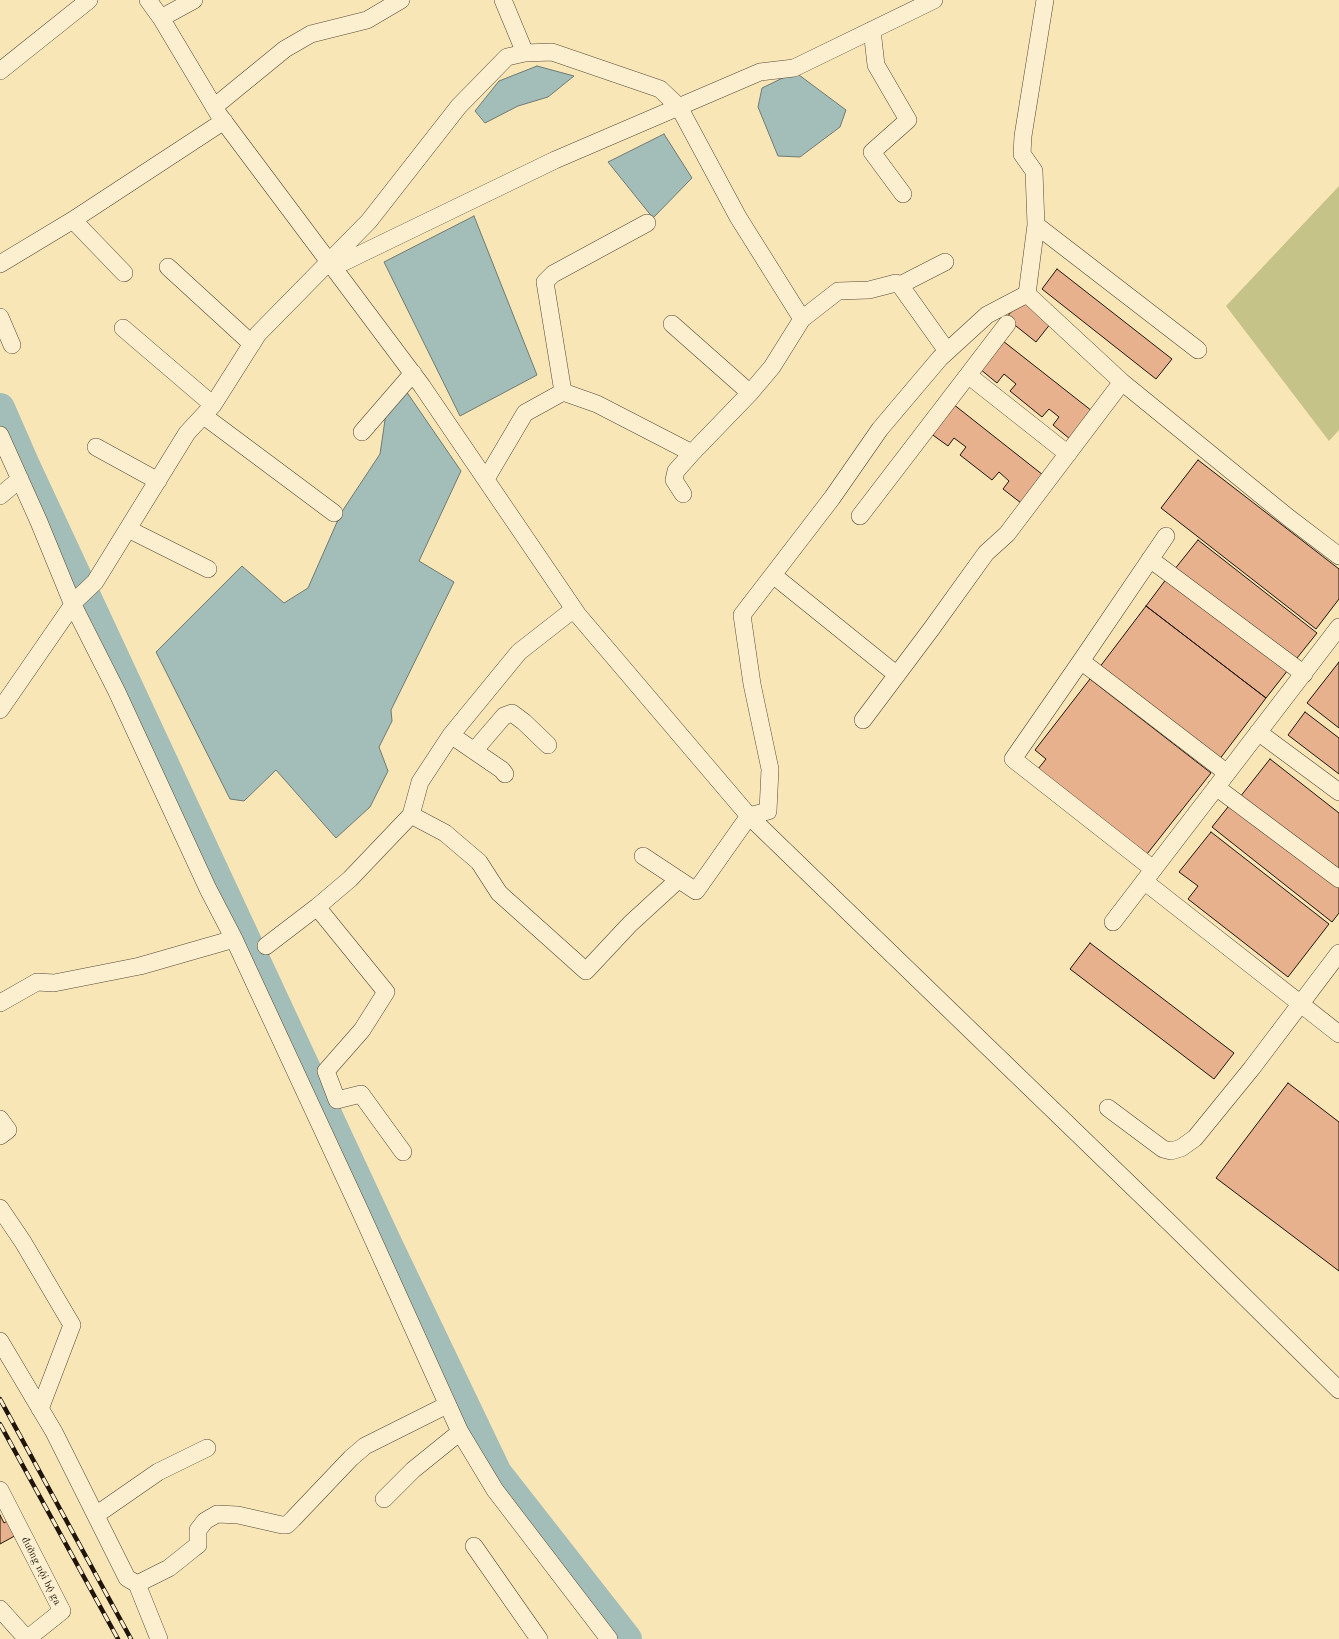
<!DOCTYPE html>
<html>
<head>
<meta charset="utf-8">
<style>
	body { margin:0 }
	canvas { display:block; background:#f9e6b6 }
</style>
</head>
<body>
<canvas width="1339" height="1639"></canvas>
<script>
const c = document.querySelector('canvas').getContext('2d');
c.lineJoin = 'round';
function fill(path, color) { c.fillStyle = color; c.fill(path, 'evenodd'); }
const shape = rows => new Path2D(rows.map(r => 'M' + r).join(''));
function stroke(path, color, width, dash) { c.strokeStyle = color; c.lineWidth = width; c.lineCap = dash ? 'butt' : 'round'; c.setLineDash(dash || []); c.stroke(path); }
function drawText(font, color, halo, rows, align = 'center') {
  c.font = font + ' "Old Standard TT",serif'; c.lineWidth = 4; c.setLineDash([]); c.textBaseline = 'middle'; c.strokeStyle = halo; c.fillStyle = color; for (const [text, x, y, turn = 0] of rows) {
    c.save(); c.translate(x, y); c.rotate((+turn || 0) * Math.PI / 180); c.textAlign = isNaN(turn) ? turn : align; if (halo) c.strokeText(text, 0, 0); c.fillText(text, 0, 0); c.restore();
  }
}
fill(shape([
	[1339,186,1339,430,1329,441,1226,306]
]), '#c5c388');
const water = shape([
	[537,66,574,76,548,97,518,106,485,123,475,111,499,81,537,66],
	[795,72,846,110,840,127,800,157,778,156,758,107,762,88,795,72],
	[664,134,692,178,653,218,608,162,664,134],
	[474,216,537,375,460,416,384,262,474,216],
	[406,391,461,471,419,561,454,582,391,710,392,721,379,747,388,771,370,807,336,838,276,770,244,801,230,799,156,652,242,566,284,603,308,588,341,513,380,454,386,413,406,391]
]);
fill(water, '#a3bdb9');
stroke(water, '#6e7a73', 1);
stroke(shape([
	[0,408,24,463,387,1243,497,1473,627,1639]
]), '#a3bdb9', 30);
const building = shape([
	[1057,269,1172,359,1156,379,1042,289,1057,269],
	[1022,299,1051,323,1036,342,1006,318,1022,299],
	[1003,341,1092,411,1070,439,1053,425,1059,417,1049,409,1042,417,1010,391,1016,384,1004,374,997,383,980,369,1003,341],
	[953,404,1043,475,1021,503,1003,489,1009,481,999,472,992,480,960,455,966,447,954,438,948,446,930,433,953,404],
	[1198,460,1339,569,1339,599,1316,629,1161,508,1198,460],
	[1198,540,1317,633,1293,663,1174,570,1198,540],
	[1167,578,1288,670,1266,698,1146,606,1167,578],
	[1146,606,1266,698,1219,760,1099,668,1146,606],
	[1339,662,1339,728,1307,703,1339,662],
	[1090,679,1211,773,1147,854,1038,769,1046,759,1035,750,1090,679],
	[1305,712,1339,738,1339,774,1288,735,1305,712],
	[1270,759,1339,813,1339,873,1240,797,1270,759],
	[1232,802,1339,886,1339,913,1332,922,1212,827,1232,802],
	[1211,832,1329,924,1288,977,1188,899,1198,886,1179,872,1211,832],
	[1090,943,1234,1053,1214,1079,1070,969,1090,943],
	[1288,1083,1339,1122,1339,1271,1216,1178,1288,1083],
	[0,1515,4,1523,12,1518,20,1533,0,1544,0,1515]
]);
fill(building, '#e6b18c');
stroke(building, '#1f150b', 1);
const minor = shape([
	[148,0,161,18,219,115,422,386,578,615,749,816,1173,1226,1339,1390],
	[503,0,525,53],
	[161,18,194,0],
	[872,30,876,65,908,120,872,152,903,194],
	[0,71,89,0],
	[214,107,285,49,311,34,367,20,401,0],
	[73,220,124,273],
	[1036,225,1198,350],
	[0,264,73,220,224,121],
	[168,267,252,344],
	[331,267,344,262,555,160,760,72,794,68,934,0],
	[900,285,945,262],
	[1027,294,1122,382,1289,518,1339,556],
	[1027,294,1036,225,1034,171,1022,154,1023,136,1045,0],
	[0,317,12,345],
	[672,324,750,393],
	[123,328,213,405],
	[968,375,1007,324],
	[563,392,545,282,553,274,647,223],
	[204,416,334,513],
	[362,432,413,373],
	[0,435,39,522,73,605,117,692,208,889,234,939,361,1213,460,1432],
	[96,447,158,481],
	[486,479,525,413,563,392,597,404,692,453],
	[683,494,674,480,676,471,692,453,750,393,772,367,802,319,838,291,869,290,896,283,900,285,947,351],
	[0,496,20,479],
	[860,516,968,375,1068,454],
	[128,529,208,569],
	[1150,559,1304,674],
	[773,575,897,675],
	[1081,661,1227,773],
	[0,710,76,600,95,582,187,433,213,405,258,334,369,221,459,106,507,57,525,53,552,52,660,89,679,107,738,217,802,319],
	[863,720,932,628,986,553,1007,534,1122,382],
	[1258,732,1339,792],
	[451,735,502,770,505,774],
	[474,751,504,716,512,713,524,722,548,745],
	[1216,787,1339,879],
	[411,815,445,833,479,862,499,893,586,971,630,924,678,880],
	[643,856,696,891,749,816,768,811,770,769,752,684,742,615,832,498,880,429,940,358,987,315,1027,294],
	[1153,869,1013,759,1081,661,1166,536],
	[1144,881,1339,1034],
	[317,907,350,879,411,815,420,782,451,735,519,652,574,609],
	[1113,922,1339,627],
	[266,946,317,907,386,992,362,1030,326,1071,337,1100,361,1094,403,1152],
	[0,1003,37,982,54,983,140,966,234,939],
	[1108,1108,1163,1149,1171,1151,1181,1148,1195,1138,1252,1068,1339,953],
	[0,1119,8,1130,0,1136],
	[0,1208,23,1242,72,1325,40,1409],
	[0,1341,54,1432,127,1578,137,1584,159,1639],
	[0,1490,62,1611,27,1639],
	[384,1499,413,1470,460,1432,495,1490,609,1639],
	[96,1515,158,1472,207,1448],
	[474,1546,539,1639],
	[137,1584,169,1568,194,1548,198,1545,198,1530,205,1521,217,1514,238,1515,282,1525,287,1525,293,1519,351,1458,365,1446,447,1405],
	[0,1609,27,1639]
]);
stroke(minor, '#564936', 18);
stroke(minor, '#fbefd0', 17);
const rail = shape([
	[0,1399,131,1639],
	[0,1424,118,1639]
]);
stroke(rail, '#1f150b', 4.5);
stroke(rail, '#fbefd0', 3, [9]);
drawText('11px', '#1f150b', '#fbefd0', [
	["đường nội bộ ga",41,1571,63]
]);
</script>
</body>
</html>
